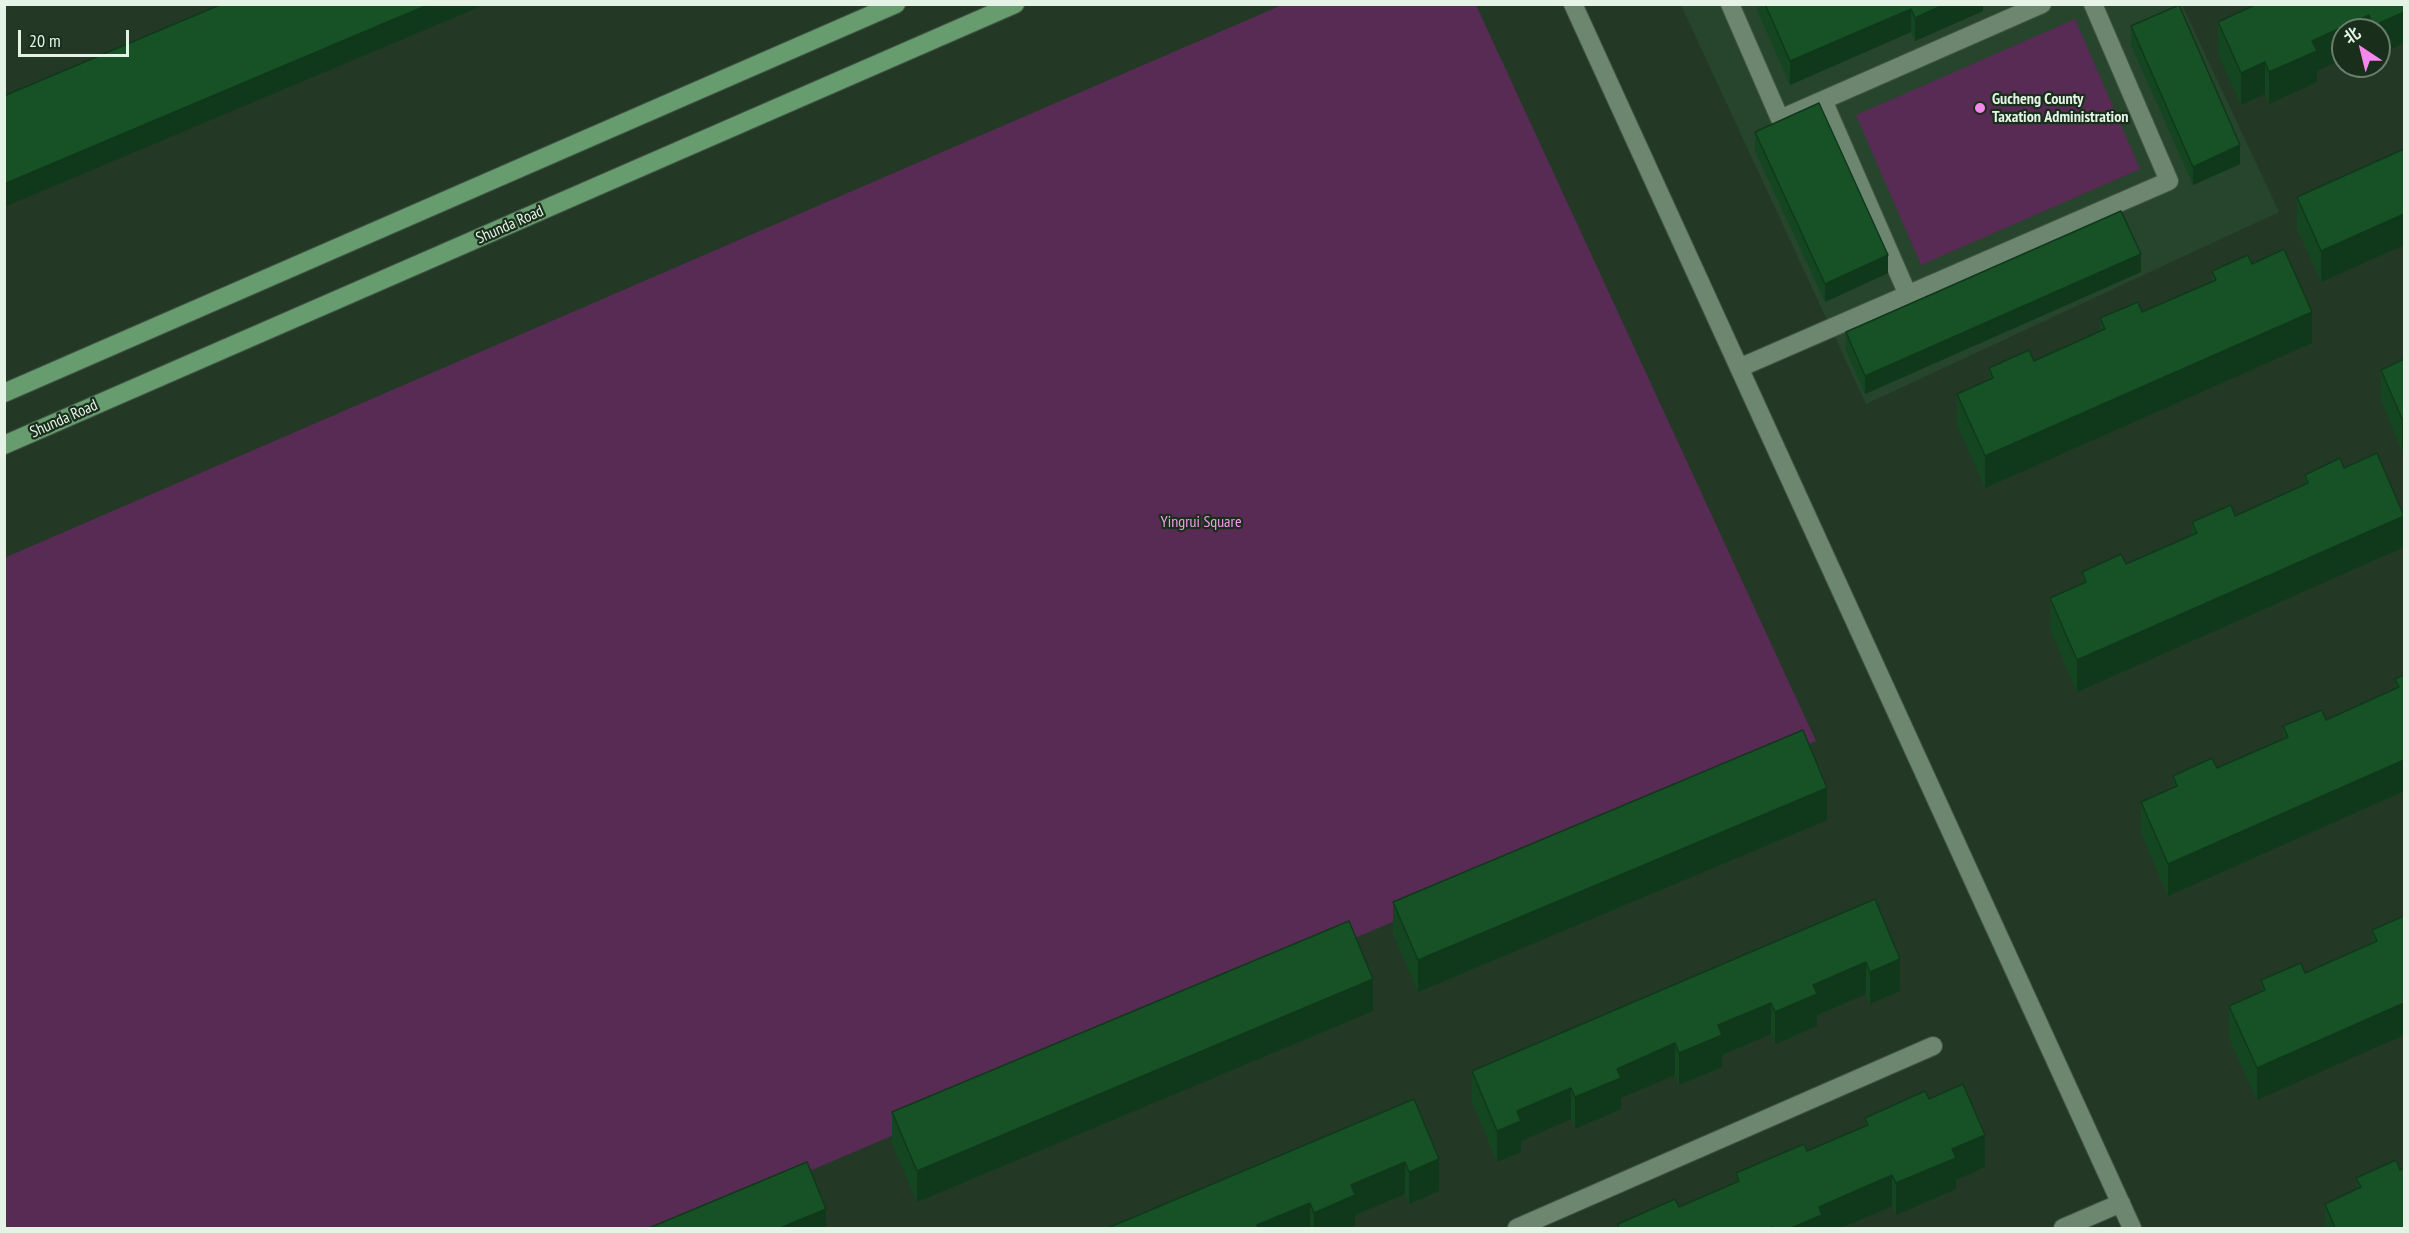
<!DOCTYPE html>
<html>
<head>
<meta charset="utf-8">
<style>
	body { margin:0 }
	#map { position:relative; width:2409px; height:1233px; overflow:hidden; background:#233926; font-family:"PT Sans Narrow","Noto Sans SC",sans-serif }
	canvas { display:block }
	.frame { position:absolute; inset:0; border:6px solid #e5f3e6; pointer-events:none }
	.north { position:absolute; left:2331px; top:18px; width:60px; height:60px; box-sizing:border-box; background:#192f1c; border:2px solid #6b7d6d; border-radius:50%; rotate:325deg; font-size:16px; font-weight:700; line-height:24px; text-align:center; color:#e5f3e6 }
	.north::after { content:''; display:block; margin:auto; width:21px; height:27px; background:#f688ed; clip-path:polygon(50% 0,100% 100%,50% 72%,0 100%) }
	.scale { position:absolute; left:18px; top:30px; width:111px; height:27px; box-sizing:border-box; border:3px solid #e5f3e6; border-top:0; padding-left:8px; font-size:18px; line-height:21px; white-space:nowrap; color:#e5f3e6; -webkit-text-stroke:4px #192f1c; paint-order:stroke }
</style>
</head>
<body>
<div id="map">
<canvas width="2409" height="1233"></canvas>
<div class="frame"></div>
<div class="north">北</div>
<div class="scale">20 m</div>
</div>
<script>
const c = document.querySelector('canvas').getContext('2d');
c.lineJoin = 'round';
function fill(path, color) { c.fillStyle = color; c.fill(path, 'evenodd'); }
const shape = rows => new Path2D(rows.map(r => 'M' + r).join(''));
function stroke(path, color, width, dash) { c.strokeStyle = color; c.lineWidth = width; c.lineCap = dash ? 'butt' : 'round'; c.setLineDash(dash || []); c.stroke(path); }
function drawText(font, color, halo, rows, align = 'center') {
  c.font = font + ' "PT Sans Narrow",sans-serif'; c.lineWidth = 4.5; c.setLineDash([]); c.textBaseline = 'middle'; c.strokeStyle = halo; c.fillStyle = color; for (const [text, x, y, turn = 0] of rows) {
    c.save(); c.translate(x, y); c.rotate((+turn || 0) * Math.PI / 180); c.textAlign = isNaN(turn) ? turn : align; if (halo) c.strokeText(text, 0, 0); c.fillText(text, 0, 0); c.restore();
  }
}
fill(shape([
	[1681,5,2182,5,2279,212,1866,404]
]), '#27442c');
fill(shape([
	[1282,5,1476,5,1816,741,676,1228,5,1228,4,558],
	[2075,19,2140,169,1921,265,1856,115]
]), '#572b53');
const minor = shape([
	[1573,4,2132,1228],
	[1730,4,1780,119,2042,4],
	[1823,100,1908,295],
	[1739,368,2169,181,2093,4],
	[1517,1228,1933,1046],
	[2063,1228,2121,1203]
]);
const major = shape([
	[4,393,896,4],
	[4,445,1015,4]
]);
stroke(minor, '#435747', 20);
stroke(major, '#435747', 20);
stroke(minor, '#6d8670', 18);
stroke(major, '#679c6f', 18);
fill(shape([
	[1757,4,1983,4,1983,11,1915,41,1911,32,1790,85,1757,10],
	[2404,4,2404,43,2379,55,2379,30,2343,30,2317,71,2317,82,2269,104,2265,94,2241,105,2218,54,2218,22],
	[2131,26,2240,164,2193,185,2131,45],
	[1755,132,1888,273,1825,302,1755,151],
	[2404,149,2404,245,2321,282,2297,229,2297,197],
	[2252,264,2312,343,1985,488,1957,425,1957,394,1989,380,1989,368,2034,361,2100,331,2100,318,2142,312,2212,282,2212,271],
	[2141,272,1865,394,1846,351,1846,332],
	[2404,359,2404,450,2402,451,2381,401,2381,370],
	[2344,468,2404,547,2077,692,2050,629,2050,598,2082,583,2082,572,2126,564,2192,535,2192,522,2235,516,2305,485,2305,475],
	[2404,675,2404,791,2168,896,2141,833,2141,802,2173,788,2173,776,2217,768,2283,739,2283,726,2326,720,2395,689,2395,679],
	[1827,820,1418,992,1393,934,1393,902],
	[1875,899,1900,991,1870,1004,1866,994,1817,1015,1817,1026,1775,1044,1771,1034,1722,1055,1722,1067,1679,1085,1675,1075,1621,1098,1621,1109,1575,1129,1571,1119,1521,1141,1521,1152,1497,1162,1472,1102,1472,1071],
	[2404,916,2257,1100,2229,1038,2229,1006,2261,992,2261,980,2305,973,2372,943,2372,930],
	[1373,1011,917,1202,892,1144,892,1112],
	[1414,1099,1439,1191,1409,1204,1405,1194,1355,1215,1355,1226,1350,1228,1108,1228],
	[1929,1099,1985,1167,1956,1180,1956,1189,1896,1215,1892,1206,1841,1228,1618,1228,1618,1224,1679,1207,1736,1182,1736,1173,1807,1151,1865,1127,1865,1118],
	[2356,1178,2404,1228,2325,1228,2325,1204,2356,1189]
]), '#144721');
fill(shape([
	[430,4,484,4,484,5,4,207,4,184],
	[1945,4,1983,4,1983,11,1915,41,1915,18],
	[1911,9,1911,32,1790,85,1790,61],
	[2404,12,2404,43,2379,55,2379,30,2373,30,2373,26],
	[2369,15,2369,30,2343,30,2343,59,2317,71,2317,82,2269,104,2269,72,2312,41],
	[2265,62,2265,94,2241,105,2241,73],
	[2240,145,2240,164,2193,185,2193,167],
	[2404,214,2404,245,2321,282,2321,251],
	[2141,254,2141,272,1865,394,1865,376],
	[1888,255,1888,273,1825,302,1825,284],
	[2312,312,2312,343,1985,488,1985,456],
	[2404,418,2404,450,2402,451,2402,419],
	[2404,516,2404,547,2077,692,2077,660],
	[2404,760,2404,791,2168,896,2168,864],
	[1827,788,1827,820,1418,992,1418,960],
	[1900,959,1900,991,1870,1004,1870,972],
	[1866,962,1866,994,1817,1015,1817,1026,1775,1044,1775,1012,1813,985],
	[1373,979,1373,1011,917,1202,917,1171],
	[1771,1003,1771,1034,1722,1055,1722,1067,1679,1085,1679,1053,1718,1025],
	[2404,1003,2404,1035,2257,1100,2257,1068],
	[1675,1043,1675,1075,1621,1098,1621,1109,1575,1129,1575,1097,1617,1069],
	[1571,1088,1571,1119,1521,1141,1521,1152,1497,1162,1497,1131,1517,1111],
	[1985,1135,1985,1167,1956,1180,1956,1189,1896,1215,1896,1183,1952,1149],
	[1439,1159,1439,1191,1409,1204,1409,1172],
	[1405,1162,1405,1194,1355,1215,1355,1226,1350,1228,1314,1228,1314,1213,1351,1185],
	[1892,1175,1892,1206,1841,1228,1791,1228,1819,1207],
	[1310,1203,1310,1228,1257,1228,1257,1225],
	[826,1209,826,1228,780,1228]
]), '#10391b');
const building = shape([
	[222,4,430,4,4,184,4,96,222,4],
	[1765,4,1945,4,1915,18,1911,9,1790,61,1765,4],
	[2257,4,2404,4,2404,12,2373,26,2369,15,2312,41,2317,51,2269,72,2265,62,2241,73,2218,22,2257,4],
	[2179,5,2240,145,2193,167,2131,26,2179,5],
	[1819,103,1888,255,1825,284,1755,132,1819,103],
	[2404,149,2404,214,2321,251,2297,197,2404,149],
	[2121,211,2141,254,1865,376,1846,332,2121,211],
	[2284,249,2312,312,1985,456,1957,394,1993,378,1989,368,2029,350,2034,361,2105,329,2100,318,2138,302,2142,312,2216,280,2212,271,2248,255,2252,264,2284,249],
	[2404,359,2404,418,2402,419,2381,370,2404,359],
	[2377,453,2404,516,2077,660,2050,598,2086,582,2082,572,2121,554,2126,564,2197,533,2192,522,2231,505,2235,516,2308,483,2305,475,2340,458,2344,468,2377,453],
	[2404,675,2404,760,2168,864,2141,802,2177,786,2173,776,2212,758,2217,768,2288,737,2283,726,2322,710,2326,720,2399,687,2395,679,2404,675],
	[1803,730,1827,788,1418,960,1393,902,1803,730],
	[1875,899,1900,959,1870,972,1866,962,1813,985,1817,994,1775,1012,1771,1003,1718,1025,1722,1035,1679,1053,1675,1043,1617,1069,1621,1078,1575,1097,1571,1088,1517,1111,1521,1121,1497,1131,1472,1071,1875,899],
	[2404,916,2404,1003,2257,1068,2229,1006,2265,990,2261,980,2301,963,2305,973,2377,941,2372,930,2404,916],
	[1349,921,1373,979,917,1171,892,1112,1349,921],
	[1963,1084,1985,1135,1952,1149,1956,1158,1896,1183,1892,1175,1819,1207,1822,1215,1791,1228,1772,1228,1772,1227,1768,1228,1619,1228,1618,1224,1675,1199,1679,1207,1739,1181,1736,1173,1804,1144,1807,1151,1868,1125,1865,1118,1925,1091,1929,1099,1963,1084],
	[1414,1099,1439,1159,1409,1172,1405,1162,1351,1185,1355,1195,1314,1213,1310,1203,1257,1225,1258,1228,1108,1228,1414,1099],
	[2396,1160,2400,1170,2404,1168,2404,1228,2335,1228,2325,1204,2361,1187,2356,1178,2396,1160],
	[807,1162,826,1209,780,1228,649,1228,807,1162]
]);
fill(building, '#175226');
stroke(building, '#10391b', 1.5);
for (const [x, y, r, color] of [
	[1980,108,6,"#f688ed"]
]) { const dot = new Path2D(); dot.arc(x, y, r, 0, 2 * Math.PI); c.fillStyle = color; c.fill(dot); stroke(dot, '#192f1c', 2); }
drawText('bold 16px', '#e5f3e6', '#192f1c', [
	["Gucheng County",1992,99],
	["Taxation Administration",1992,117]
], 'left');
drawText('16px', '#e5f3e6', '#192f1c', [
	["Shunda Road",510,225,-24],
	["Shunda Road",64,419,-24]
]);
drawText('16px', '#f69ced', '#192f1c', [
	["Yingrui Square",1201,522]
]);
</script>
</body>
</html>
